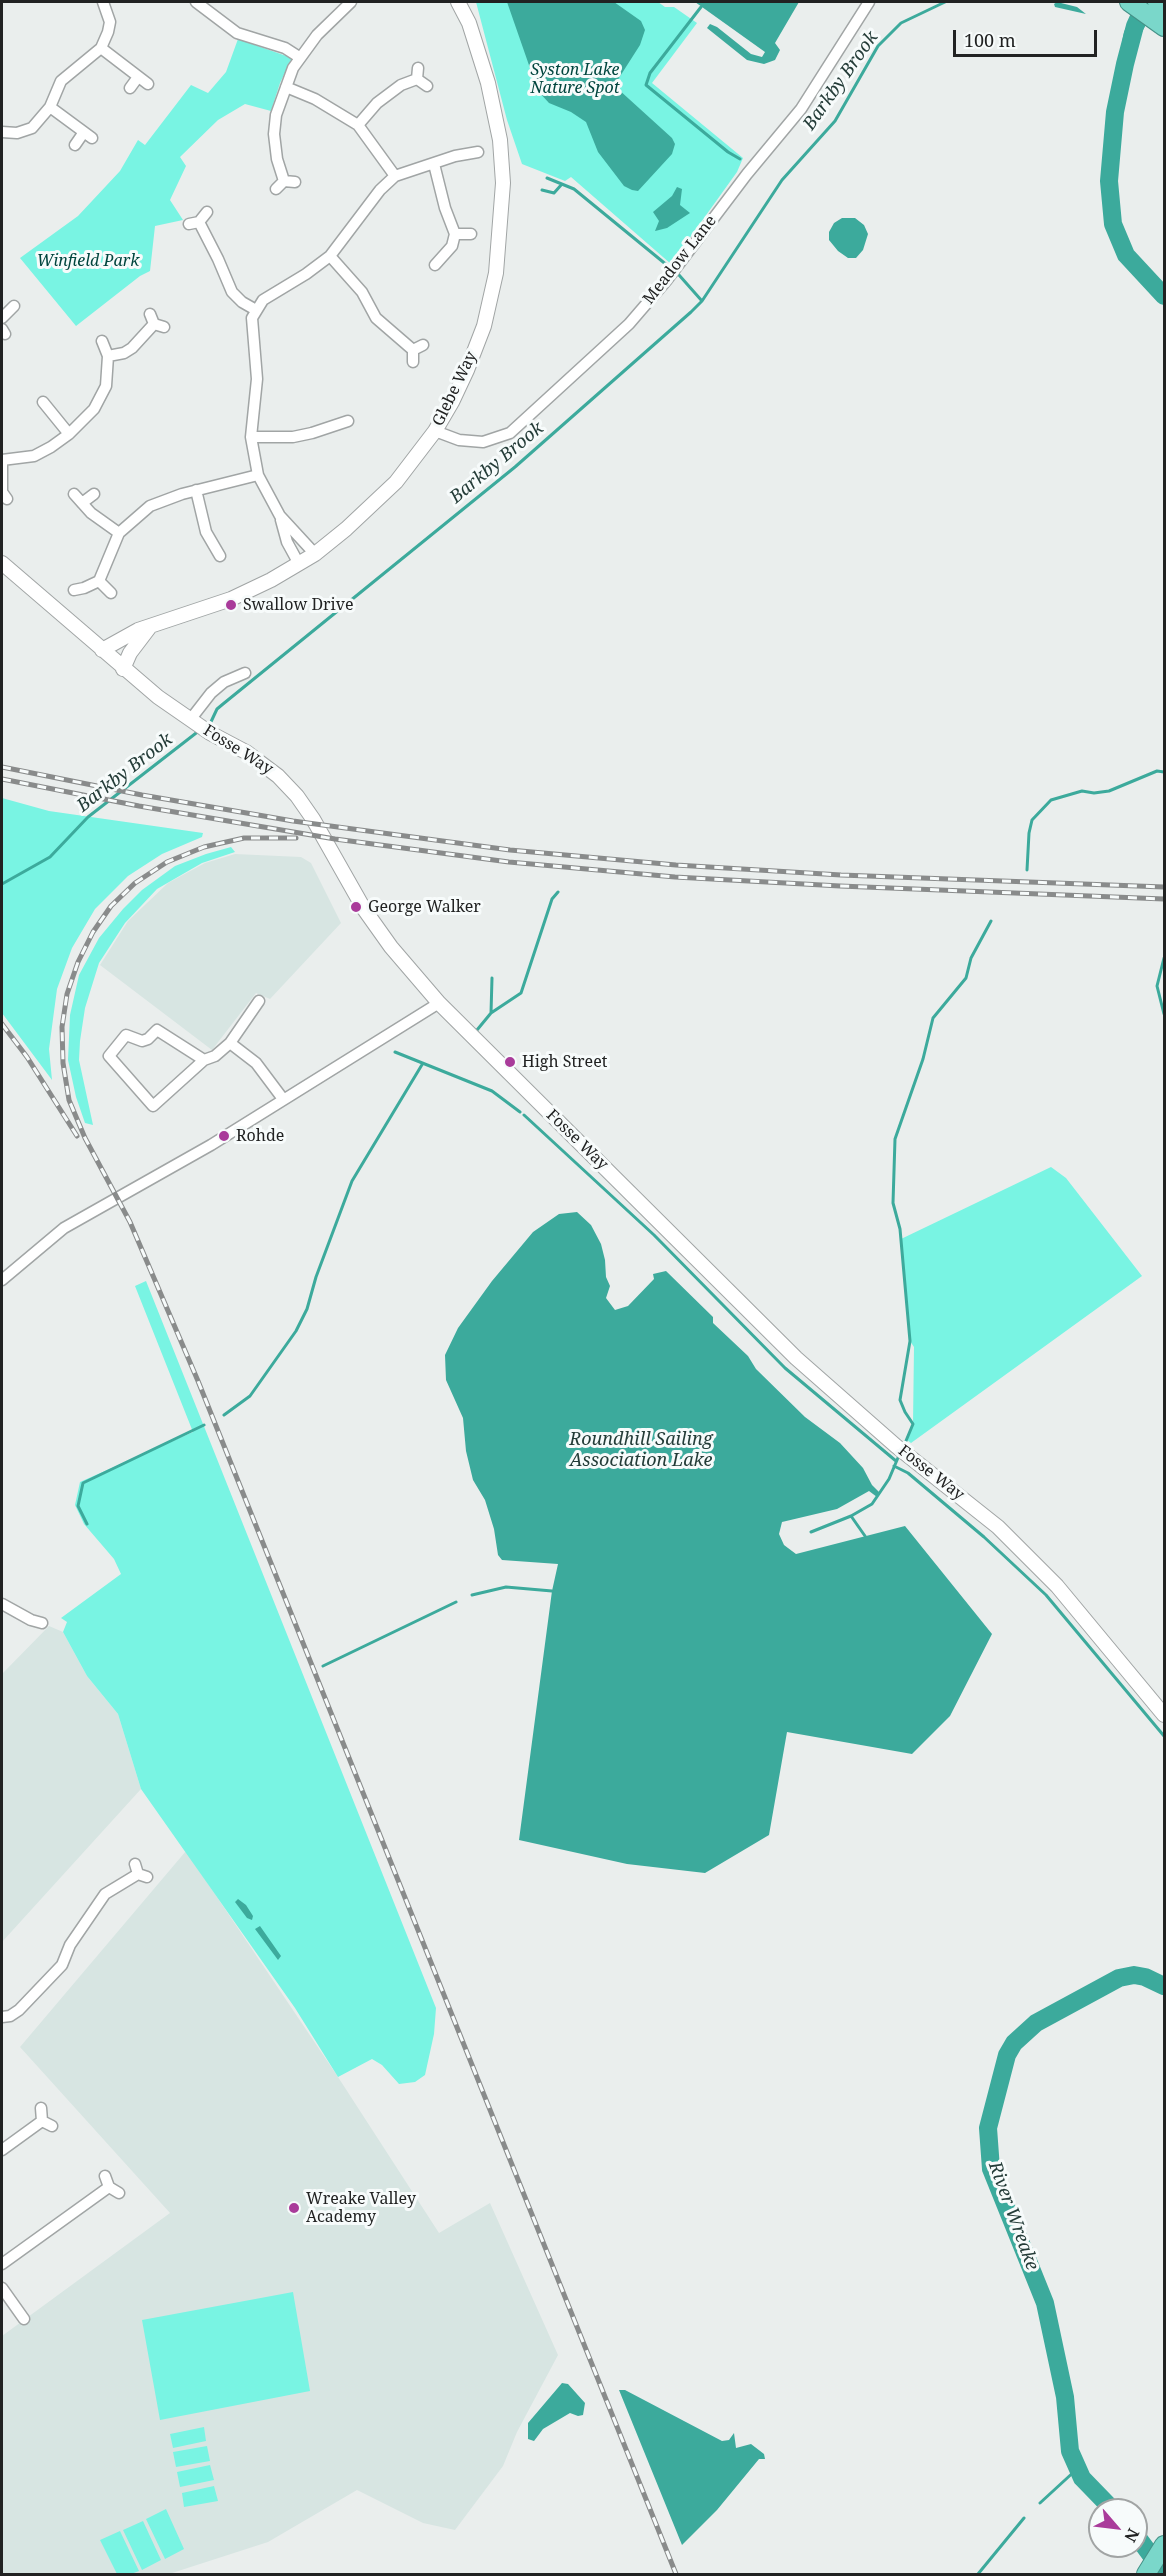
<!DOCTYPE html>
<html>
<head>
<meta charset="utf-8">
<style>
	body { margin:0 }
	#map { position:relative; width:1166px; height:2576px; overflow:hidden; background:#eaeeed; font-family:"Noto Serif",serif }
	canvas { display:block }
	.frame { position:absolute; inset:0; border:3px solid #212222; pointer-events:none }
	.north { position:absolute; left:1088px; top:2498px; width:60px; height:60px; box-sizing:border-box; background:#f7fbfb; border:2px solid #a1a4a4; border-radius:50%; rotate:118deg; font-size:16px; font-weight:700; line-height:24px; text-align:center; color:#212222 }
	.north::after { content:''; display:block; margin:auto; width:21px; height:27px; background:#a93b9a; clip-path:polygon(50% 0,100% 100%,50% 72%,0 100%) }
	.scale { position:absolute; left:953px; top:30px; width:144px; height:27px; box-sizing:border-box; border:3px solid #212222; border-top:0; padding-left:8px; font-size:18px; line-height:21px; white-space:nowrap; color:#212222; -webkit-text-stroke:4px #f7fbfb; paint-order:stroke }
</style>
</head>
<body>
<div id="map">
<canvas width="1166" height="2576"></canvas>
<div class="frame"></div>
<div class="north">N</div>
<div class="scale">100 m</div>
</div>
<script>
const c = document.querySelector('canvas').getContext('2d');
c.lineJoin = 'round';
function fill(path, color) { c.fillStyle = color; c.fill(path, 'evenodd'); }
const shape = rows => new Path2D(rows.map(r => 'M' + r).join(''));
function stroke(path, color, width, dash) { c.strokeStyle = color; c.lineWidth = width; c.lineCap = dash ? 'butt' : 'round'; c.setLineDash(dash || []); c.stroke(path); }
function drawText(font, color, halo, rows, align = 'center') {
  c.font = font + ' "Noto Serif",serif'; c.lineWidth = 6; c.setLineDash([]); c.textBaseline = 'middle'; c.strokeStyle = halo; c.fillStyle = color; for (const [text, x, y, turn = 0] of rows) {
    c.save(); c.translate(x, y); c.rotate((+turn || 0) * Math.PI / 180); c.textAlign = isNaN(turn) ? turn : align; if (halo) c.strokeText(text, 0, 0); c.fillText(text, 0, 0); c.restore();
  }
}
fill(shape([
	[235,854,301,857,311,863,341,923,270,999,256,993,212,1050,100,965,128,921,168,883,205,863],
	[49,1626,63,1632,87,1676,118,1714,141,1789,2,1942,2,1674],
	[186,1851,338,2077,439,2233,490,2203,558,2355,517,2432,503,2466,455,2530,423,2523,357,2490,268,2542,169,2574,2,2574,2,2336,170,2213,20,2047]
]), '#d7e5e2');
fill(shape([
	[476,2,658,2,665,7,674,7,697,23,652,83,743,158,737,172,671,264,571,177,565,181,522,164,507,120],
	[238,39,292,58,280,83,271,111,245,104,218,120,180,157,186,166,170,200,183,220,155,226,150,271,140,276,76,326,20,258,78,216,120,171,138,140,145,145,191,85,208,93,226,72],
	[2,798,49,811,203,833,202,837,162,854,128,876,95,909,72,948,57,989,49,1049,52,1080,2,1013],
	[231,847,235,852,202,863,157,889,125,923,99,963,85,1008,80,1041,79,1060,93,1125,85,1123,76,1097,68,1060,70,1015,79,975,99,938,123,909,142,890,175,866,206,854],
	[1051,1167,1066,1178,1142,1276,911,1443,907,1440,913,1424,914,1347,910,1341,901,1239],
	[146,1281,436,2008,434,2034,425,2075,415,2082,399,2084,382,2065,372,2059,338,2077,295,2008,141,1789,118,1714,87,1676,63,1632,67,1622,61,1618,121,1574,114,1559,84,1524,75,1505,80,1482,193,1432,135,1286],
	[293,2292,310,2391,160,2420,142,2320],
	[204,2427,206,2441,173,2448,170,2434],
	[207,2446,210,2461,176,2467,173,2452],
	[210,2465,214,2480,180,2487,177,2472],
	[214,2486,218,2501,184,2507,182,2493],
	[166,2509,184,2549,165,2559,146,2519],
	[143,2521,161,2560,142,2570,123,2530],
	[120,2531,139,2571,131,2574,117,2574,100,2540]
]), '#79f4e3');
fill(shape([
	[507,2,614,2,641,21,645,30,640,45,617,81,618,89,672,138,675,144,672,154,638,191,632,190,624,186,598,152,586,122,571,112,549,103,538,91],
	[695,2,799,2,775,43,780,50,775,60,764,64,747,60,707,28,710,24,717,27,751,54,762,57,765,52],
	[1057,2,1077,7,1086,14,1055,7,1054,4],
	[1137,2,1158,2,1142,32,1137,46,1122,42,1124,32],
	[677,187,682,189,680,205,690,213,667,228,655,231,659,221,653,212,672,196],
	[842,218,855,218,864,225,868,234,863,250,856,258,848,258,838,251,829,240,829,232,834,223],
	[577,1212,591,1225,601,1244,605,1260,606,1277,610,1286,606,1298,615,1310,628,1306,654,1279,653,1274,666,1271,713,1317,713,1323,748,1356,756,1369,805,1417,840,1443,863,1468,872,1485,880,1493,877,1497,869,1491,837,1509,782,1522,779,1534,784,1545,796,1554,905,1526,992,1634,950,1716,912,1754,787,1732,769,1835,705,1873,627,1864,519,1840,552,1591,558,1564,502,1560,498,1555,494,1529,485,1500,473,1480,466,1451,463,1418,446,1380,445,1355,458,1328,492,1281,533,1232,559,1214],
	[238,1899,246,1905,253,1916,252,1920,247,1918,235,1902],
	[260,1926,281,1956,278,1960,255,1929],
	[562,2383,568,2384,585,2403,583,2415,578,2416,570,2413,543,2429,534,2441,528,2439,528,2423],
	[619,2390,625,2390,722,2441,729,2440,734,2433,736,2448,751,2444,764,2454,765,2459,759,2459,717,2510,682,2545]
]), '#3caa9c');
stroke(shape([
	[701,7,650,73,646,85,728,152,740,159],
	[547,178,574,189,679,275,702,301],
	[542,190,554,193,562,184],
	[209,726,217,709,223,704,515,467,691,312,702,301,782,180,835,121,878,46,901,23,945,2],
	[1027,870,1029,833,1032,820,1051,800,1082,791,1094,793,1109,791,1157,771,1164,772],
	[2,884,50,857,88,817,200,730],
	[1164,958,1157,986,1164,1014],
	[491,1013,492,978],
	[477,1030,491,1013,521,993,552,899,558,892],
	[395,1052,492,1091,520,1112],
	[524,1115,654,1235,785,1368,896,1461],
	[224,1415,250,1396,296,1331,307,1309,316,1277,352,1181,423,1063],
	[903,1448,913,1424,905,1412,900,1400,910,1341,900,1229,893,1203,895,1139,923,1059,933,1018,966,978,971,958,991,921],
	[894,1466,908,1473,984,1537,1046,1595,1164,1736],
	[851,1516,865,1536],
	[87,1524,78,1506,83,1483,204,1425],
	[811,1532,851,1516,872,1504,889,1479,900,1453],
	[472,1595,506,1587,552,1591],
	[323,1666,456,1602],
	[1040,2503,1077,2469],
	[978,2574,1024,2518],
	[1164,2574,1164,2573]
]), '#3caa9c', 3);
stroke(shape([
	[1146,2,1135,26,1125,64,1115,112,1109,181,1113,224,1126,255,1164,296],
	[1113,2510,1082,2478,1070,2451,1065,2397,1045,2303,991,2169,988,2128,1007,2055,1014,2043,1036,2023,1119,1978,1134,1975,1145,1977,1164,1986],
	[1136,2535,1164,2573]
]), '#3caa9c', 18);
const minor = shape([
	[196,2,237,33,285,48,299,57],
	[101,48,148,84],
	[418,68,417,79,427,86],
	[286,87,315,99,358,125,395,176],
	[130,88,138,77],
	[50,107,92,138],
	[358,125,377,103,401,85,417,79],
	[2,132,17,133,32,128,50,107,61,81,101,48,108,32,110,22,103,2],
	[75,145,84,132],
	[434,164,445,208,455,234,452,246,435,265],
	[284,181,277,159,274,134,276,115,293,68,317,35,351,2],
	[276,189,284,181,295,182],
	[199,222,218,259,232,292,242,302,256,310],
	[189,224,199,222,207,212],
	[455,234,471,234],
	[330,256,362,292,376,318,413,350],
	[150,314,154,324,164,327],
	[2,318,14,306],
	[2,329,5,334],
	[108,356,124,353,132,348,154,324],
	[413,362,413,350,423,345],
	[43,402,69,434],
	[435,431,459,440,483,442,510,433,629,324,666,281,747,174,801,109,869,2],
	[251,437,293,437,312,433,348,421],
	[2,460,34,456,51,447,69,434,94,409,106,386,108,356,102,341],
	[2,460,2,492,7,499],
	[196,490,206,532,220,556],
	[74,494,91,513,119,533],
	[82,503,94,494],
	[281,520,287,542,299,564],
	[315,554,280,516,258,475,251,437,257,379,252,318,263,300,306,274,330,256,380,190,395,176,455,156,478,152],
	[99,581,111,593],
	[74,590,84,588,99,581,119,533,150,506,182,494,258,475],
	[190,720,211,693,224,682,245,673],
	[230,1043,259,1001],
	[204,1060,153,1106,109,1056,126,1035,142,1041,148,1039,157,1030,204,1060,215,1056,230,1043,256,1063,283,1099],
	[2,1280,64,1228,211,1145,439,1003],
	[2,1604,31,1620,42,1623],
	[135,1864,138,1874,147,1877],
	[2,2017,10,2016,19,2010,62,1965,70,1945,105,1894,138,1874],
	[41,2108,42,2121,52,2126],
	[2,2150,42,2121],
	[105,2176,109,2187,119,2193],
	[2,2264,109,2187],
	[2,2288,24,2319]
]);
const tertiary = shape([
	[2,563,158,697,210,733,246,752,278,776,297,796,313,819,364,909,391,947,439,1003,796,1358,896,1446,998,1527,1057,1586,1164,1715],
	[102,650,138,630,231,599,271,580,315,554,346,529,396,482,435,431,452,402,467,370,484,326,496,273,503,183,500,140,488,83,469,23,458,2],
	[123,669,130,653,149,628]
]);
const trunk = shape([
	[1129,2,1164,27],
	[1157,2,1164,7],
	[1146,2574,1164,2545]
]);
stroke(minor, '#a1a5a5', 13);
stroke(tertiary, '#a1a5a5', 16);
stroke(trunk, '#459187', 20);
stroke(minor, '#fff', 10);
stroke(tertiary, '#fff', 14);
stroke(trunk, '#7ad7ca', 18);
const rail = shape([
	[2,767,142,795,293,821,510,850,676,865,841,875,1164,887],
	[2,779,139,806,335,839,509,862,675,877,840,886,1164,899],
	[296,838,244,838,204,847,167,862,135,883,111,906,93,932,78,962,67,994,62,1027,63,1063,69,1100,85,1138,130,1222,198,1381,676,2574],
	[2,1024,27,1057,77,1136]
]);
stroke(rail, '#898b8b', 5);
stroke(rail, '#f7fbfb', 3, [9]);
for (const [x, y, r, color] of [
	[231,605,6,"#a93b9a"],
	[356,907,6,"#a93b9a"],
	[510,1062,6,"#a93b9a"],
	[224,1136,6,"#a93b9a"],
	[294,2208,6,"#a93b9a"]
]) { const dot = new Path2D(); dot.arc(x, y, r, 0, 2 * Math.PI); c.fillStyle = color; c.fill(dot); stroke(dot, '#f7fbfb', 2); }
drawText('italic 16px', '#00453e', '#f7fbfb', [
	["Syston Lake",575,70],
	["Nature Spot",575,88],
	["Winfield Park",88,261]
]);
drawText('16px', '#212222', '#f7fbfb', [
	["Meadow Lane",680,260,-52],
	["Glebe Way",455,389,-64],
	["Fosse Way",238,750,32],
	["Fosse Way",577,1140,44],
	["Fosse Way",931,1473,38]
]);
drawText('16px', '#212222', '#f7fbfb', [
	["Swallow Drive",243,605],
	["George Walker",368,907],
	["High Street",522,1062],
	["Rohde",236,1136],
	["Wreake Valley",306,2199],
	["Academy",306,2217]
], 'left');
drawText('italic 18px', '#243c38', '#f7fbfb', [
	["Barkby Brook",841,81,-55],
	["Barkby Brook",497,463,-40],
	["Barkby Brook",125,773,-38],
	["Roundhill Sailing",641,1440],
	["Association Lake",641,1461],
	["River Wreake",1013,2216,70]
]);
</script>
</body>
</html>
